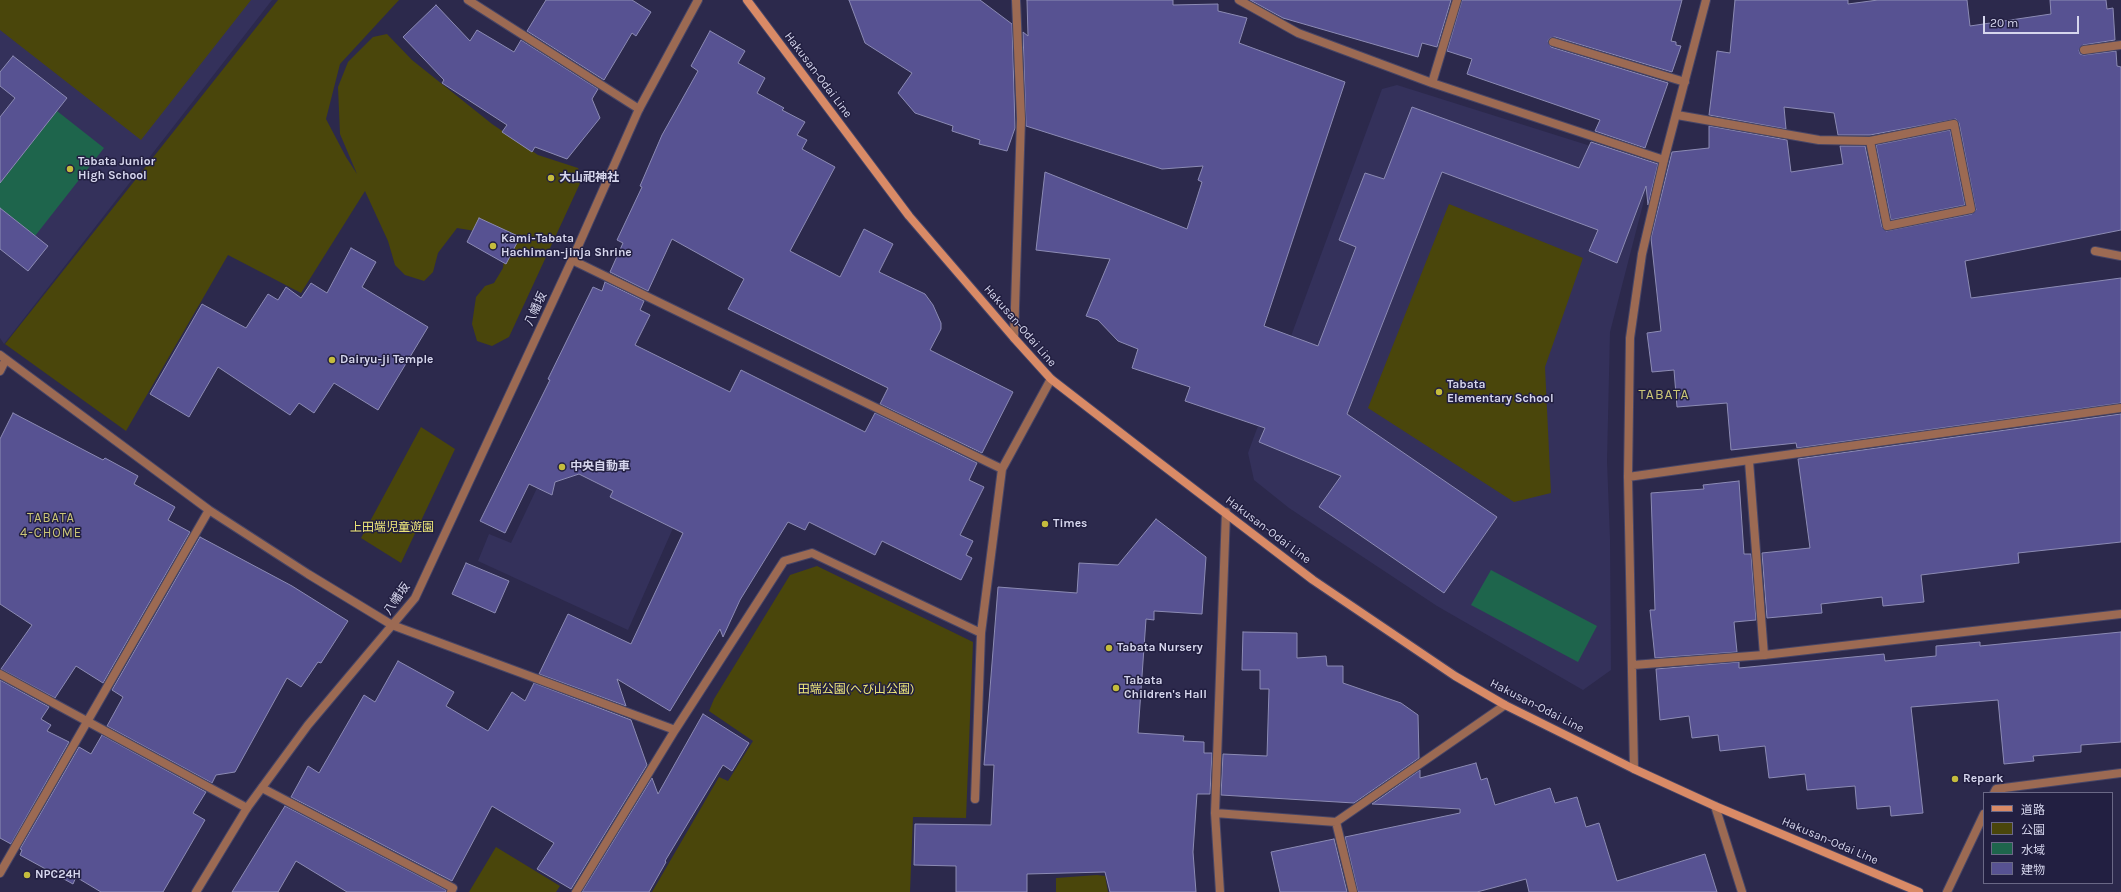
<!DOCTYPE html>
<html>
<head>
<meta charset="utf-8">
<style>
	body { margin:0 }
	#map { position:relative; width:2121px; height:892px; overflow:hidden; background:#2c294c; font-family:Karla,"Noto Sans JP",sans-serif }
	canvas { display:block }
	.legend { position:absolute; left:1983px; top:792px; width:130px; height:92px; box-sizing:border-box; background:#221f41; border:1px solid #6a6886; margin:0; padding:5px 7px; list-style:none; font-size:12px; color:#d6d6ed }
	.legend li { display:flex; align-items:center; gap:8px; height:20px }
	.legend b { width:20px; border:1px solid #6a6886 }
	.scale { position:absolute; left:1983px; top:16px; width:96px; height:18px; box-sizing:border-box; border:2px solid #d6d6ed; border-top:0; padding-left:5px; font-size:12px; line-height:14px; white-space:nowrap; color:#d6d6ed; -webkit-text-stroke:3px #221f41; paint-order:stroke }
</style>
</head>
<body>
<div id="map">
<canvas width="2121" height="892"></canvas>
<ul class="legend">
<li><b style="height:5px;background:#d98a66"></b>道路</li>
<li><b style="height:11px;background:#4a460b"></b>公園</li>
<li><b style="height:11px;background:#1e654c"></b>水域</li>
<li><b style="height:11px;background:#575292"></b>建物</li>
</ul>
<div class="scale">20 m</div>
</div>
<script>
const c = document.querySelector('canvas').getContext('2d');
c.lineJoin = 'round';
function fill(path, color) { c.fillStyle = color; c.fill(path, 'evenodd'); }
const shape = rows => new Path2D(rows.map(r => 'M' + r).join(''));
function stroke(path, color, width, dash) { c.strokeStyle = color; c.lineWidth = width; c.lineCap = dash ? 'butt' : 'round'; c.setLineDash(dash || []); c.stroke(path); }
function drawText(font, color, halo, rows, align = 'center') {
  c.font = font + ' Karla,"Noto Sans JP",sans-serif'; c.lineWidth = 3; c.setLineDash([]); c.textBaseline = 'middle'; c.strokeStyle = halo; c.fillStyle = color; for (const [text, x, y, turn = 0] of rows) {
    c.save(); c.translate(x, y); c.rotate((+turn || 0) * Math.PI / 180); c.textAlign = isNaN(turn) ? turn : align; if (halo) c.strokeText(text, 0, 0); c.fillText(text, 0, 0); c.restore();
  }
}
fill(shape([
	[0,0,272,0,4,344,0,338],
	[1397,85,1635,160,1649,181,1610,332,1607,461,1610,539,1611,670,1583,690,1437,606,1289,508,1254,480,1248,453,1382,89],
	[554,452,681,510,628,630,478,561,489,534,511,543]
]), '#34315b');
fill(shape([
	[0,0,251,0,141,140,0,30],
	[278,0,399,0,340,64,326,119,346,157,357,174,340,134,338,87,348,62,373,37,387,34,412,60,492,124,538,155,578,168,582,179,509,337,492,346,477,341,472,324,476,297,485,286,494,283,503,268,505,253,481,232,457,228,438,253,433,272,424,281,405,275,395,265,388,241,365,191,301,293,228,255,126,431,5,344],
	[1449,204,1583,258,1545,367,1551,493,1514,502,1368,408],
	[421,427,455,449,401,563,361,538],
	[817,566,973,642,966,818,913,817,910,892,652,892,719,777,728,781,753,741,709,711,714,699,790,575],
	[496,847,560,886,556,892,469,892],
	[1097,875,1105,876,1108,892,1056,892,1056,878]
]), '#4a460b');
fill(shape([
	[57,111,104,148,35,236,0,208,0,183],
	[1491,570,1597,626,1578,662,1471,605]
]), '#1e654c');
const building = shape([
	[546,0,632,0,651,12,636,36,632,33,604,80,527,31,546,0],
	[849,0,980,0,1012,24,1015,128,1007,151,979,144,980,140,952,131,953,126,915,113,898,93,912,73,865,43,849,0],
	[1027,0,1173,0,1173,5,1218,4,1218,11,1247,18,1239,43,1345,82,1264,326,1318,346,1356,247,1339,240,1365,173,1384,179,1412,107,1579,168,1591,142,1658,164,1648,205,1646,186,1617,263,1589,251,1598,230,1442,172,1347,414,1497,517,1444,593,1319,507,1341,476,1259,442,1265,428,1185,401,1190,387,1132,368,1138,349,1118,341,1098,320,1086,316,1110,259,1036,250,1045,172,1187,229,1202,182,1198,180,1203,166,1162,169,1026,126,1023,32,1028,36,1027,0],
	[1250,0,1451,0,1437,47,1422,43,1418,57,1283,18,1250,0],
	[1462,0,1682,0,1671,41,1676,42,1676,45,1681,46,1672,72,1555,37,1550,38,1548,41,1551,47,1668,83,1645,148,1595,131,1600,120,1467,74,1472,59,1447,51,1462,0],
	[1735,0,1848,0,1848,4,1878,0,1967,0,1970,26,2051,14,2050,0,2106,0,2107,9,2113,8,2115,40,2083,45,2079,50,2080,54,2084,55,2116,51,2117,66,2121,67,2121,230,1965,261,1971,298,2121,278,2121,403,1797,448,1796,443,1731,450,1727,403,1677,407,1674,370,1652,372,1647,333,1661,331,1651,238,1672,152,1709,148,1709,126,1787,140,1791,172,1843,164,1840,146,1865,146,1882,227,1886,231,1972,214,1976,210,1959,123,1956,119,1870,135,1838,135,1834,113,1784,107,1786,129,1709,115,1717,51,1730,53,1735,0],
	[436,5,470,41,477,30,514,52,521,40,598,89,592,99,600,118,567,159,535,147,532,152,502,132,507,125,442,83,444,80,403,37,436,5],
	[710,31,745,51,738,63,765,78,757,93,784,108,782,110,805,122,797,135,807,140,802,149,835,167,790,251,840,277,864,229,893,244,879,272,925,294,933,305,941,323,941,329,930,350,1013,392,982,453,880,404,888,388,728,309,744,279,672,239,648,291,610,272,623,243,617,240,642,187,640,186,662,135,698,71,691,66,710,31],
	[13,56,67,98,0,183,0,117,15,98,0,86,0,72,13,56],
	[1950,130,1965,205,1891,220,1876,145,1950,130],
	[0,208,48,246,28,271,0,249,0,208],
	[479,218,520,237,506,264,467,242,479,218],
	[351,248,376,262,362,287,428,327,378,410,334,383,314,413,299,403,290,415,218,367,189,417,150,394,202,304,246,328,268,294,278,300,286,287,301,298,311,283,327,293,351,248],
	[605,282,644,301,640,310,650,315,635,345,730,392,741,370,865,432,875,413,977,463,969,480,984,487,960,535,973,541,966,555,972,558,961,580,882,541,875,555,809,522,805,530,788,522,740,600,723,637,720,629,670,711,617,679,626,706,539,674,568,614,631,644,683,533,610,497,613,491,579,474,555,482,552,495,529,484,505,533,480,521,550,380,548,379,593,287,602,291,605,282],
	[13,413,103,460,105,458,138,476,134,484,175,507,168,520,190,532,103,683,76,666,55,698,1,669,32,625,0,604,0,439,13,413],
	[2121,414,2121,542,2018,553,2019,563,1921,575,1924,602,1883,606,1882,597,1821,604,1822,613,1767,618,1762,553,1810,548,1798,459,2121,414],
	[1739,481,1744,554,1751,554,1756,620,1734,622,1737,652,1655,658,1650,610,1655,610,1651,493,1704,489,1703,485,1739,481],
	[1156,519,1206,557,1202,614,1154,611,1154,620,1146,619,1138,733,1184,736,1183,741,1204,742,1204,753,1212,753,1210,794,1197,794,1193,852,1196,892,1110,892,1105,872,1027,874,1027,892,956,892,956,866,914,865,915,824,991,825,994,765,984,765,998,587,1077,593,1079,563,1118,565,1156,519],
	[200,537,292,586,348,621,321,663,318,662,301,687,287,678,235,772,216,775,212,783,107,726,123,697,112,690,200,537],
	[466,563,509,581,495,613,452,594,466,563],
	[1243,632,1297,633,1297,658,1326,656,1327,666,1343,666,1343,683,1401,703,1418,715,1419,758,1354,803,1221,795,1223,754,1267,756,1269,689,1260,689,1260,670,1242,670,1243,632],
	[2121,632,2121,742,2081,745,2081,752,2033,756,2034,761,2004,764,1998,700,1911,707,1923,813,1891,816,1890,806,1857,809,1855,786,1807,790,1805,774,1769,778,1765,746,1720,751,1718,735,1692,738,1689,716,1660,720,1656,669,1739,662,1739,668,1884,654,1885,661,1936,656,1936,646,1980,642,1980,646,2121,632],
	[398,661,454,692,446,706,488,731,512,692,525,701,534,683,631,720,647,765,571,889,537,869,554,843,492,806,452,881,291,797,308,766,319,773,364,695,375,702,398,661],
	[0,680,49,707,41,719,51,725,47,731,69,742,11,844,0,838,0,680],
	[703,714,749,743,732,771,723,765,665,861,666,862,649,892,582,892,652,778,658,794,703,714],
	[102,735,206,792,193,813,205,820,163,892,101,892,76,877,73,884,20,855,22,850,20,849,79,747,91,754,102,735],
	[1476,763,1481,780,1487,778,1495,805,1550,788,1555,803,1577,797,1586,827,1599,823,1617,881,1705,854,1717,892,1529,892,1526,879,1477,892,1358,892,1345,837,1460,813,1460,809,1372,804,1420,770,1420,778,1476,763],
	[285,806,446,890,446,892,347,892,296,861,278,892,232,892,285,806],
	[1334,839,1347,892,1280,892,1271,852,1334,839]
]);
fill(building, '#575292');
stroke(building, '#8c8bb4', 1);
const service = shape([
	[1239,0,1298,33,1432,83,1664,160],
	[1553,42,1685,82],
	[2084,50,2121,45],
	[1432,83,1457,0],
	[1677,115,1819,140,1870,141,1954,124,1971,209,1887,226,1870,141],
	[2095,251,2121,256],
	[1014,338,1021,119,1016,0],
	[1749,461,1764,655],
	[262,788,453,888,451,892],
	[975,799,981,633],
	[1215,813,1336,822,1505,705],
	[1336,822,1353,892],
	[1220,892,1215,813,1226,512]
]);
const minor = shape([
	[468,0,639,109],
	[572,260,1002,469],
	[0,355,209,510,308,574,392,625,675,730],
	[0,371,5,361],
	[1628,477,2121,408],
	[1633,665,1764,655,2121,614],
	[0,674,247,808],
	[1634,769,1628,477,1630,338,1642,254,1664,160,1706,0],
	[1994,793,1996,789,2121,773],
	[1715,806,1742,892],
	[0,873,209,510],
	[576,892,675,730,784,561,812,553,981,633,1002,469,1051,379],
	[1947,892,1984,814]
]);
const tertiary = shape([
	[196,892,247,808,308,725,415,598,572,260,639,109,698,0]
]);
const secondary = shape([
	[747,0,909,216,1014,338,1051,379,1148,454,1313,580,1455,676,1505,705,1634,769,1715,806,1919,892]
]);
stroke(service, '#474566', 10);
stroke(minor, '#474566', 10);
stroke(tertiary, '#474566', 10);
stroke(secondary, '#474566', 10);
stroke(service, '#9c6a53', 8);
stroke(minor, '#9c6a53', 8);
stroke(tertiary, '#9c6a53', 8);
stroke(secondary, '#d98a66', 8);
for (const [x, y, r, color] of [
	[70,169,4,"#c5bc3d"],
	[551,178,4,"#c5bc3d"],
	[493,246,4,"#c5bc3d"],
	[332,360,4,"#c5bc3d"],
	[1439,392,4,"#c5bc3d"],
	[562,467,4,"#c5bc3d"],
	[1045,524,4,"#c5bc3d"],
	[1109,648,4,"#c5bc3d"],
	[1116,688,4,"#c5bc3d"],
	[1955,779,4,"#c5bc3d"],
	[27,875,4,"#c5bc3d"]
]) { const dot = new Path2D(); dot.arc(x, y, r, 0, 2 * Math.PI); c.fillStyle = color; c.fill(dot); stroke(dot, '#221f41', 1.5); }
drawText('12px', '#d6d6ed', '#221f41', [
	["Hakusan-Odai Line",818,75,53],
	["八幡坂",536,309,-65],
	["Hakusan-Odai Line",1020,326,49],
	["Hakusan-Odai Line",1268,530,37],
	["八幡坂",397,599,-55],
	["Hakusan-Odai Line",1537,706,27],
	["Hakusan-Odai Line",1830,841,23]
]);
drawText('bold 12px', '#d6d6ed', '#221f41', [
	["Tabata Junior",78,162],
	["High School",78,176],
	["大山祀神社",559,178],
	["Kami-Tabata",501,239],
	["Hachiman-jinja Shrine",501,253],
	["Dairyu-ji Temple",340,360],
	["Tabata",1447,385],
	["Elementary School",1447,399],
	["中央自動車",570,467],
	["Times",1053,524],
	["Tabata Nursery",1117,648],
	["Tabata",1124,681],
	["Children's Hall",1124,695],
	["Repark",1963,779],
	["NPC24H",35,875]
], 'left');
drawText('12px', '#eee77a', '#221f41', [
	["上田端児童遊園",392,528],
	["田端公園(へび山公園)",856,690]
]);
c.letterSpacing = '1px';
drawText('13px', '#cbc678', '#221f41', [
	["TABATA",51,518],
	["4-CHOME",51,533]
]);
c.letterSpacing = '0px';
c.letterSpacing = '1px';
drawText('14px', '#cbc678', '#221f41', [
	["TABATA",1664,395]
]);
c.letterSpacing = '0px';
</script>
</body>
</html>
